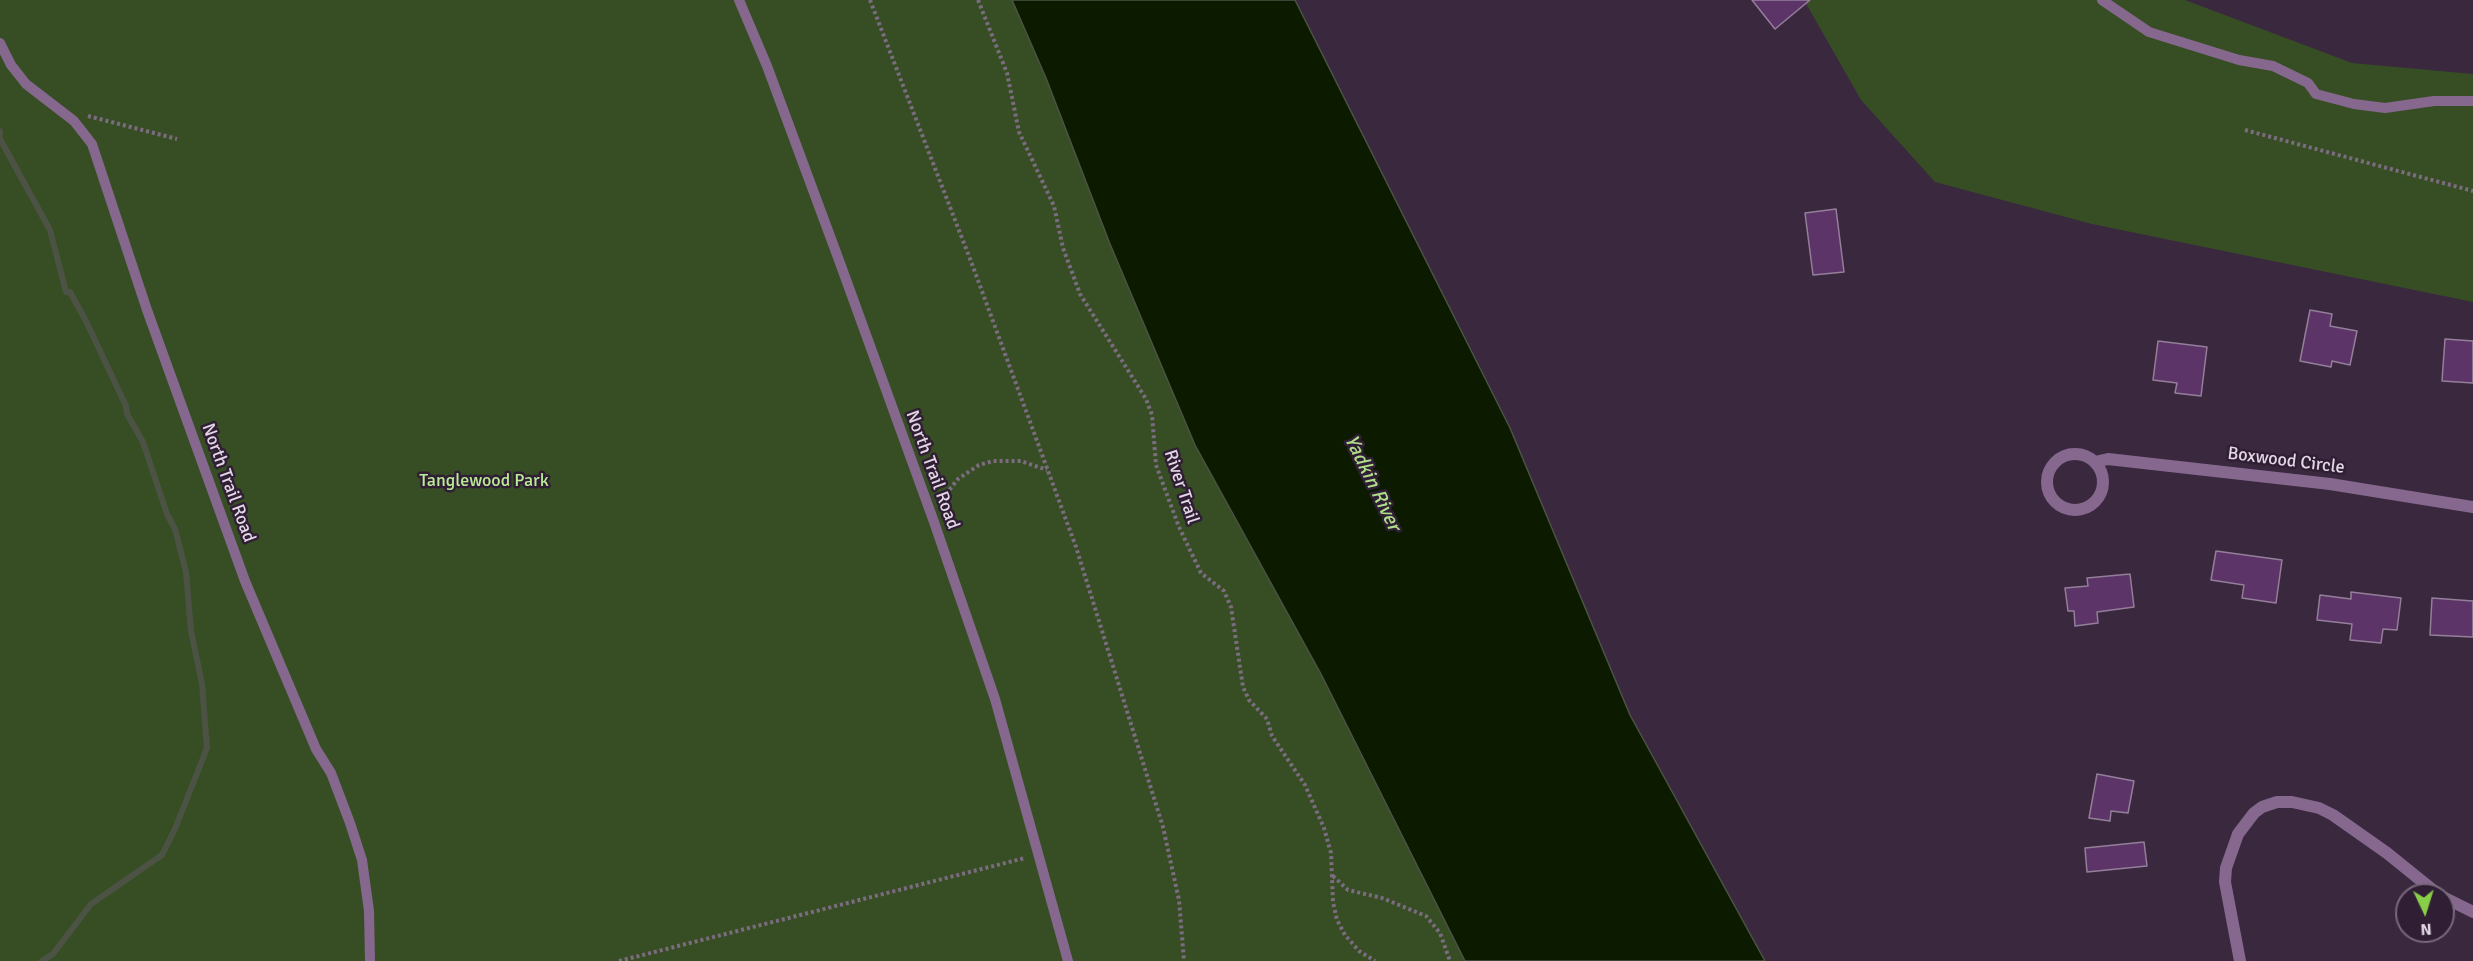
<!DOCTYPE html>
<html>
<head>
<meta charset="utf-8">
<style>
	body { margin:0 }
	#map { position:relative; width:2473px; height:961px; overflow:hidden; background:#3a283f; font-family:Signika,sans-serif }
	canvas { display:block }
	.north { position:absolute; left:2395px; top:883px; width:60px; height:60px; box-sizing:border-box; background:#301e35; border:2px solid #78687c; border-radius:50%; rotate:176deg; font-size:16px; font-weight:700; line-height:24px; text-align:center; color:#e3d7e6 }
	.north::after { content:''; display:block; margin:auto; width:21px; height:27px; background:#89ce48; clip-path:polygon(50% 0,100% 100%,50% 72%,0 100%) }
</style>
</head>
<body>
<div id="map">
<canvas width="2473" height="961"></canvas>
<div class="north">N</div>
</div>
<script>
const c = document.querySelector('canvas').getContext('2d');
c.lineJoin = 'round';
function fill(path, color) { c.fillStyle = color; c.fill(path, 'evenodd'); }
const shape = rows => new Path2D(rows.map(r => 'M' + r).join(''));
function stroke(path, color, width, dash) { c.strokeStyle = color; c.lineWidth = width; c.lineCap = dash ? 'butt' : 'round'; c.setLineDash(dash || []); c.stroke(path); }
function drawText(font, color, halo, rows, align = 'center') {
  c.font = font + ' Signika,sans-serif'; c.lineWidth = 5; c.setLineDash([]); c.textBaseline = 'middle'; c.strokeStyle = halo; c.fillStyle = color; for (const [text, x, y, turn = 0] of rows) {
    c.save(); c.translate(x, y); c.rotate((+turn || 0) * Math.PI / 180); c.textAlign = isNaN(turn) ? turn : align; if (halo) c.strokeText(text, 0, 0); c.fillText(text, 0, 0); c.restore();
  }
}
fill(shape([
	[0,0,1012,0,1046,78,1110,244,1195,445,1321,674,1465,961,0,961],
	[1804,0,2185,0,2352,63,2473,74,2473,302,2092,224,1935,182,1861,100]
]), '#374e25');
const water = shape([
	[1012,0,1295,0,1510,428,1630,715,1765,961,1465,961,1321,674,1195,445,1110,244,1046,78,1012,0]
]);
fill(water, '#0c1b00');
stroke(water, '#4c5345', 1.5);
stroke(shape([
	[0,131,0,135],
	[0,139,50,230,66,292,70,292,86,321,126,406,127,414,143,442,167,514,175,529,186,572,191,631,202,684,207,748,175,829,162,855,91,904,53,954,42,961]
]), '#4c5345', 6);
const building = shape([
	[1752,0,1810,0,1775,29,1752,0],
	[1836,209,1844,272,1813,275,1805,213,1836,209],
	[2310,310,2332,314,2330,326,2357,331,2350,365,2332,361,2331,367,2300,361,2310,310],
	[2445,339,2473,341,2473,383,2442,381,2445,339],
	[2158,341,2207,347,2201,396,2175,393,2177,383,2153,380,2158,341],
	[2216,551,2282,560,2276,603,2242,598,2244,585,2211,580,2216,551],
	[2130,574,2134,607,2097,612,2098,623,2075,626,2074,611,2068,611,2065,588,2088,586,2087,578,2130,574],
	[2351,592,2401,598,2397,630,2383,629,2381,643,2350,640,2352,624,2317,620,2320,595,2351,599,2351,592],
	[2432,598,2473,601,2473,637,2430,635,2432,598],
	[2097,774,2134,781,2128,813,2111,811,2110,821,2089,818,2097,774],
	[2144,842,2147,866,2087,872,2085,848,2144,842]
]);
fill(building, '#5c3467');
stroke(building, '#947f9a', 1.5);
stroke(shape([
	[870,0,972,264,1076,547,1163,827,1179,900,1184,961],
	[978,0,1007,73,1019,132,1054,206,1063,248,1080,294,1146,399,1152,415,1156,465,1179,527,1201,573,1224,591,1231,607,1243,687,1249,700,1267,719,1272,736,1305,785,1324,828,1331,853,1333,902,1337,920,1345,935,1359,951,1375,961],
	[88,116,177,139],
	[2245,130,2473,191],
	[942,499,958,479,979,465,993,461,1021,461,1047,470],
	[1333,876,1348,890,1382,898,1426,916,1440,933,1450,961],
	[619,961,1025,858]
]), '#7c6c80', 4, [3, 3]);
stroke(shape([
	[739,0,767,66,840,263,934,522,995,699,1068,961],
	[2102,0,2149,32,2239,60,2273,66,2308,83,2316,94,2354,104,2385,108,2434,101,2473,101],
	[0,43,11,65,26,84,74,121,92,144,147,310,245,581,316,749,331,773,350,823,362,860,369,911,370,961]
]), '#86688f', 10);
stroke(shape([
	'2047 482a28 28 0 1 1 56 0a28 28 0 1 1-56 0Z',
	[2095,462,2108,459,2330,484,2473,507],
	[2443,897,2473,912],
	[2240,961,2225,882,2226,868,2238,834,2254,813,2262,807,2277,802,2292,802,2319,808,2333,815,2387,853,2439,895]
]), '#86688f', 12);
drawText('18px', '#e3d7e6', '#301e35', [
	["Boxwood Circle",2286,461,7],
	["North Trail Road",932,470,70],
	["North Trail Road",228,483,70],
	["River Trail",1181,487,72]
]);
drawText('18px', '#baec95', '#301e35', [
	["Tanglewood Park",484,481]
]);
drawText('italic 20px', '#aede88', '#301e35', [
	["Yadkin River",1372,483,64]
]);
</script>
</body>
</html>
